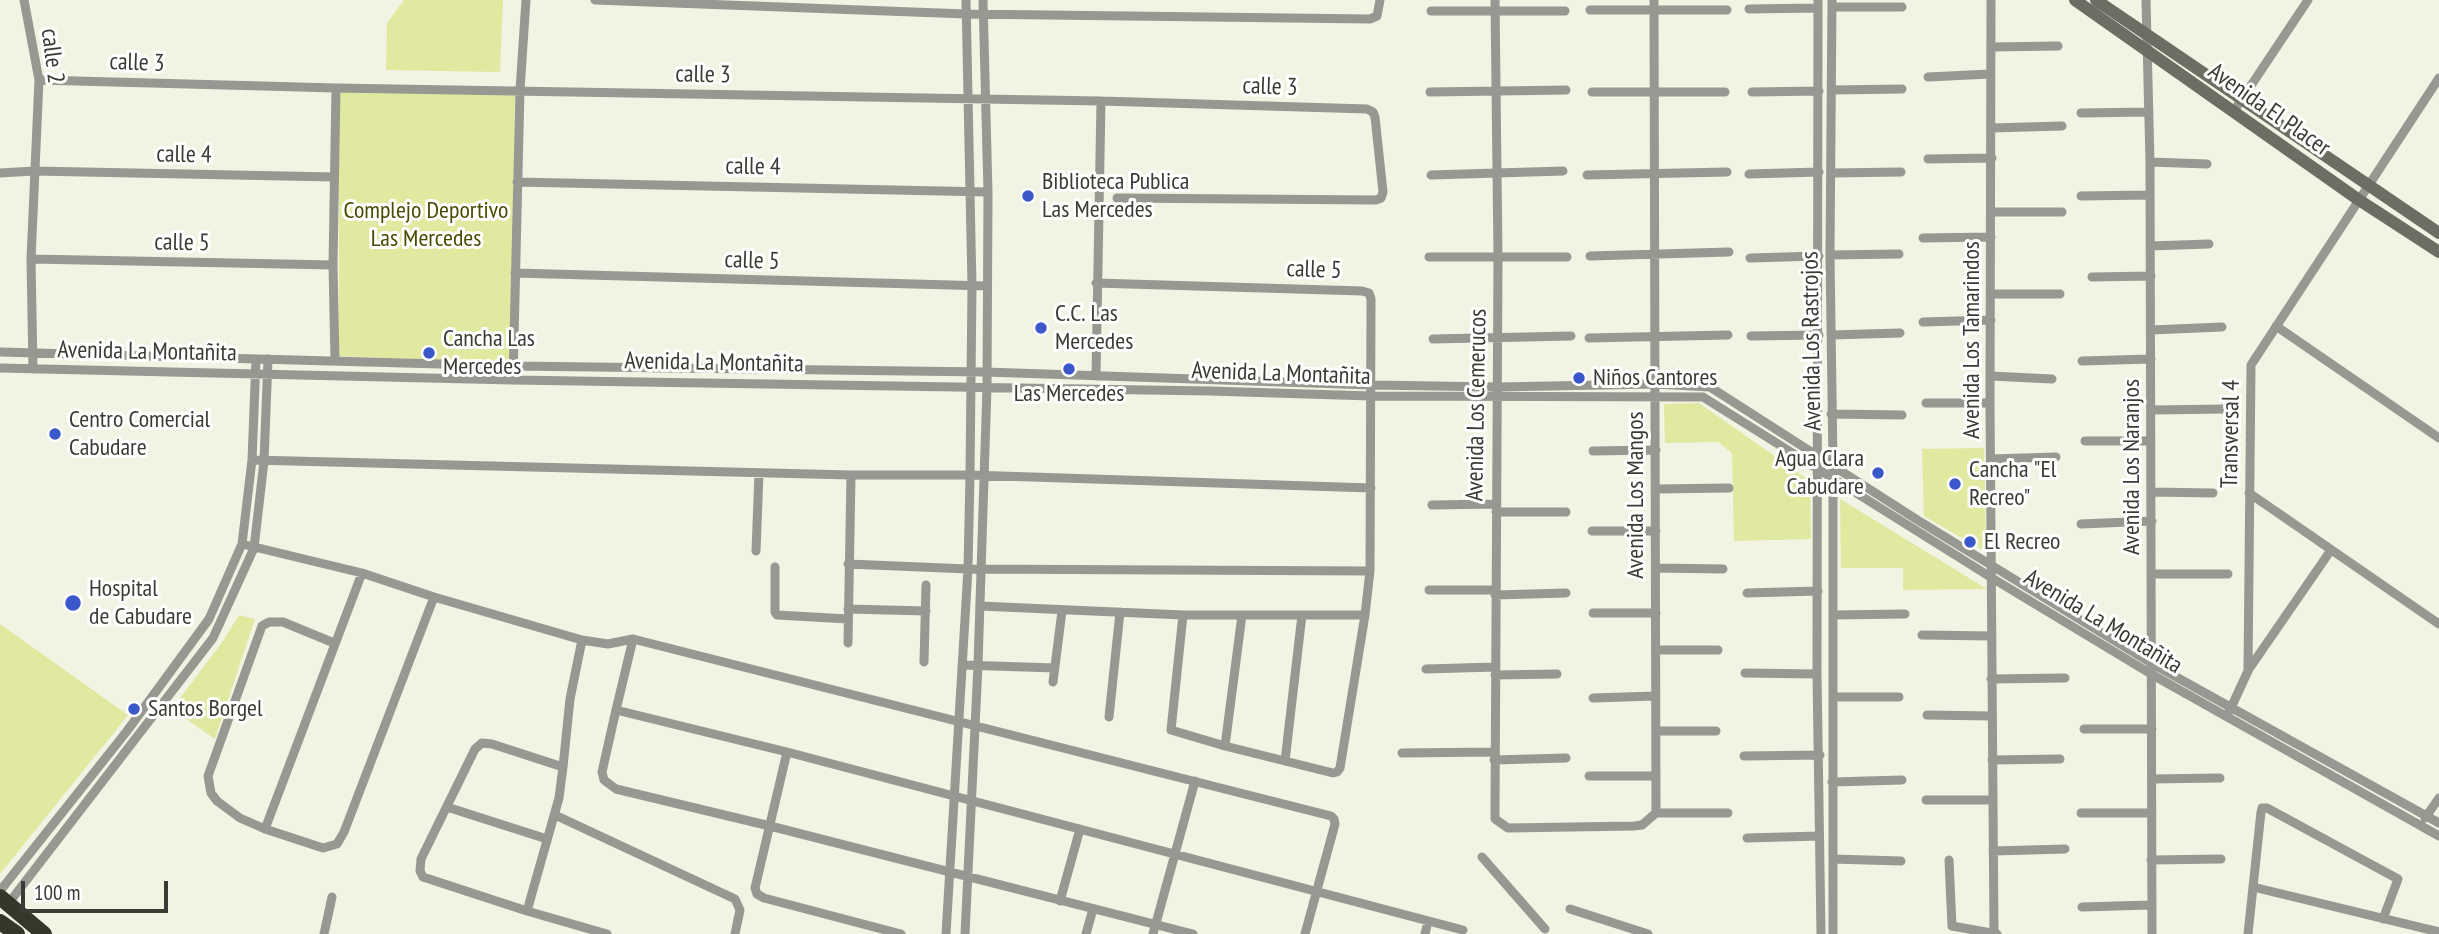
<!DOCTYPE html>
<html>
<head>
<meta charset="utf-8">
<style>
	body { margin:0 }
	#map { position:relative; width:2439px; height:934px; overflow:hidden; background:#f1f3e3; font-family:"PT Sans Narrow",sans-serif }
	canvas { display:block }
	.scale { position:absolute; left:21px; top:881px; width:147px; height:32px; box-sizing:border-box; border:4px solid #3b3b35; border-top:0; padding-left:9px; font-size:21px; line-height:24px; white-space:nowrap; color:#3b3b35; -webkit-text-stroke:5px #fff; paint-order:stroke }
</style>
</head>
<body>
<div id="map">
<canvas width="2439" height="934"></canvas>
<div class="scale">100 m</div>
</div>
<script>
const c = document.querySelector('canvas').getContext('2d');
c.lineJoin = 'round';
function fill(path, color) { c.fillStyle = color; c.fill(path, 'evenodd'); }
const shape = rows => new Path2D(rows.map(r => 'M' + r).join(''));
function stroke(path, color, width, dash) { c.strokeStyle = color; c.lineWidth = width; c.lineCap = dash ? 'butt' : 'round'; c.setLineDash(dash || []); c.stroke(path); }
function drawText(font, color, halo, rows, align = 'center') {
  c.font = font + ' "PT Sans Narrow",sans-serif'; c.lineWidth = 6; c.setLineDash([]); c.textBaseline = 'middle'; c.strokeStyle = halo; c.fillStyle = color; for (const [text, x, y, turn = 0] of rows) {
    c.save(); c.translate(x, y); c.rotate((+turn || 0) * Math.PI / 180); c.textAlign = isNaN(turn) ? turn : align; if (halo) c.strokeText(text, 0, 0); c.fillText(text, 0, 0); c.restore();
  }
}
fill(shape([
	[404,0,503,0,500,72,386,70,387,23],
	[339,90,515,93,511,363,339,356],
	[1699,403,1810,481,1811,539,1734,541,1732,453,1718,442,1665,443,1664,404],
	[1984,448,1986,545,1981,549,1924,516,1922,449],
	[1840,499,1987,589,1903,590,1903,568,1841,568],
	[239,615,255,619,215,739,172,709,223,641],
	[0,624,128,715,0,874]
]), '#e1e89f');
stroke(shape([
	[24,0,39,80,31,259,33,369],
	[595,0,966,14,1370,19,1377,16,1380,0],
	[1495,0,1498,257,1495,810,1495,819,1508,828,1634,826,1642,825,1656,813,1654,0],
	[1818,0,1817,674,1821,934],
	[1832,0,1830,255,1833,464,1833,934],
	[1991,0,1990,403,1994,933],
	[2146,0,2150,162,2152,934],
	[1832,7,1902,7],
	[1749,9,1818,8],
	[1590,10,1727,10],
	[1431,11,1565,11],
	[1991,47,2058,46],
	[1928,77,1990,74],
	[39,80,336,88,1101,101,1367,109,1373,112,1375,117,1383,192,1381,198,1376,200,1117,198],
	[1831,90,1902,89],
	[1430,92,1566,90],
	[1592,92,1725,92],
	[1752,92,1819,91],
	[2234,111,2308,0],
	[2081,113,2149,112],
	[1991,128,2062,126],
	[1928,159,1992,158],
	[2150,162,2207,164],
	[0,173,34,171,334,177],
	[1831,173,1901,172],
	[1749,174,1819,172],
	[1431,175,1563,171],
	[1587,175,1727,172],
	[517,182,988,192],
	[2081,196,2150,195],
	[1991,212,2062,212],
	[1923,238,1991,237],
	[2150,246,2209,244],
	[1830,255,1899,254],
	[1590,256,1729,252],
	[1429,257,1567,257],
	[1750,258,1819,256],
	[31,259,333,265],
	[515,273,987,286],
	[2092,277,2151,276],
	[1096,283,1362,291,1369,293,1371,299,1370,571,1365,615,1340,768,1337,772,1333,773,1225,746,1171,730,1183,615],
	[1991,294,2060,294],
	[1923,322,1991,320],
	[2276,326,2439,438],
	[2151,330,2222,327],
	[1831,335,1900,333],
	[1751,336,1819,335],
	[1589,338,1728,335],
	[1433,339,1571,336],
	[0,352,514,366,986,372,1371,385,1498,387,1655,384,1710,387,1919,521,2151,663,2439,823],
	[335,360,333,265,336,88],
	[2082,361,2151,359],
	[0,368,513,380,1210,391,1371,396,1703,397,1992,578,2151,674,2439,836],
	[1096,376,1101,101],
	[1991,376,2052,379],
	[513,380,520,90,526,0],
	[1926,403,1990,403],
	[2152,410,2226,409],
	[1831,414,1902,415],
	[2085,441,2151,441],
	[1593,451,1656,450],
	[1991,459,2056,457],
	[252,460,851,475,970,475,1371,488],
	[1656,489,1729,488],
	[2152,492,2213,493],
	[2249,493,2439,624],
	[1432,505,1496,504],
	[1496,512,1566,512],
	[2081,524,2152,521],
	[1592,531,1656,531],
	[242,544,362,573,434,597,582,640,608,644,633,639,1331,816,1334,819,1335,824,1305,934],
	[756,551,759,473],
	[848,564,968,569,1370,571],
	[775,567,775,612,777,615,848,619],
	[1656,568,1723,569],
	[2152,574,2228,574],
	[1429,590,1495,590],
	[1747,593,1818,591],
	[1495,595,1566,593],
	[980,606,1183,615,1365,615],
	[848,609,926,611],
	[1593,613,1656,613],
	[1833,615,1905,614],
	[1922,635,1992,636],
	[633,639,616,710,787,752],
	[334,643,283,622,269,622,262,626,208,776,211,793,217,801,240,818,265,829,323,848,337,844,344,832,434,597],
	[848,643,851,475],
	[1656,650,1718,650],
	[924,662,926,585],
	[962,665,1055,668],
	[1426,669,1495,667],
	[2249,669,2331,550],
	[1745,673,1817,674],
	[1495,675,1557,674],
	[1991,679,2065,678],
	[1053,682,1062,611],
	[1833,697,1899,697],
	[1593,698,1656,696],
	[616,710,602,772,604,780,616,789,770,826,1193,934],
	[2229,712,2248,671,2251,365,2439,78],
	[1927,715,1992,716],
	[1109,717,1120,612],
	[2084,729,2152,729],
	[1656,731,1716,731],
	[1225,746,1242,615],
	[1402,753,1494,752],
	[1744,756,1820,755],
	[1494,760,1566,758],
	[1992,760,2060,759],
	[1285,761,1302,615],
	[563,767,570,699,582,640],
	[1589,776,1655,776],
	[2152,779,2220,778],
	[1832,782,1902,780],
	[1926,800,1992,800],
	[447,807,547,839],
	[1656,813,1728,813],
	[2081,813,2152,813],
	[555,815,735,899,740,910,735,934],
	[2425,818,2439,798],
	[265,829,362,573],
	[1747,838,1819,836],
	[1993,851,2065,849],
	[1482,857,1545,929],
	[1833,859,1901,861],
	[1949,860,1952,926,1997,934],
	[2151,860,2221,859],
	[2253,887,2439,932],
	[0,891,127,731,209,619,242,544,252,460,256,359],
	[1060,901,1080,829],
	[8,904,213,638,254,548,264,461,268,359],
	[2082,907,2151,905],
	[1570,909,1648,934],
	[527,911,559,798,563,767,492,744,482,743,475,749,421,859,420,871,423,877,527,911,607,934],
	[324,934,332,897],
	[901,934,764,898,757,894,755,888,787,752,1463,930],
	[946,934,968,569,970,475,972,286,966,0],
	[965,934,978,665,987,387,988,192,983,0],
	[1086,934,1093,909],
	[1153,934,1195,781],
	[1425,934,1428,921],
	[2248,934,2261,812,2262,808,2267,808,2398,879,2383,919]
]), '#979891', 9);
stroke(shape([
	[2075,0,2359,200,2439,252],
	[2096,0,2439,233]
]), '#6c6e64', 12);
stroke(shape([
	[0,897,44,934],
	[0,922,17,934]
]), '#36372a', 16);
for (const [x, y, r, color] of [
	[1028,196,7,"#3a58ca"],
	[1041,328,7,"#3a58ca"],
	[429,353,7,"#3a58ca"],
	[1069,369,7,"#3a58ca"],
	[1579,378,7,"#3a58ca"],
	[55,434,7,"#3a58ca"],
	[1878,473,7,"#3a58ca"],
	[1955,484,7,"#3a58ca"],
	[1970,542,7,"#3a58ca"],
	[73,603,9,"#3a58ca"],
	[134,709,7,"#3a58ca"]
]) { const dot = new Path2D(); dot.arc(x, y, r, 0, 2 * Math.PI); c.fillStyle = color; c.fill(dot); stroke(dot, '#fff', 2.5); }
drawText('24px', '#3b3b35', '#fff', [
	["calle 2",52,56,83],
	["calle 3",137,63,2],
	["calle 3",703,75,1],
	["calle 3",1270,87,2],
	["Avenida El Placer",2269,110,35],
	["calle 4",184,155,1],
	["calle 4",753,167,1],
	["calle 5",182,243,1],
	["calle 5",752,261,2],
	["calle 5",1314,270,2],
	["Avenida Los Tamarindos",1972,340,-90],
	["Avenida Los Rastrojos",1812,341,-91],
	["Avenida La Montañita",147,352,1],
	["Avenida La Montañita",714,363,1],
	["Avenida La Montañita",1281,374,2],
	["Avenida Los Cemerucos",1477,405,-89],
	["Transversal 4",2231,434,-89],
	["Avenida Los Naranjos",2132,467,-90],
	["Avenida Los Mangos",1636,495,-90],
	["Avenida La Montañita",2103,622,31]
]);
drawText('24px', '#3b3b35', '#fff', [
	["Biblioteca Publica",1042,182],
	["Las Mercedes",1042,210],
	["C.C. Las",1055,314],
	["Mercedes",1055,342],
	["Cancha Las",443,339],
	["Mercedes",443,367],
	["Niños Cantores",1593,378],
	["Las Mercedes",1069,394,"center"],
	["Centro Comercial",69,420],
	["Cabudare",69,448],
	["Agua Clara",1864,459,"right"],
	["Cabudare",1864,487,"right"],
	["Cancha \"El",1969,470],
	["Recreo\"",1969,498],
	["El Recreo",1984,542],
	["Hospital",89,589],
	["de Cabudare",89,617],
	["Santos Borgel",148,709]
], 'left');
drawText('24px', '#484b00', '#fff', [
	["Complejo Deportivo",426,211],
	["Las Mercedes",426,239]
]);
</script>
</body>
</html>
